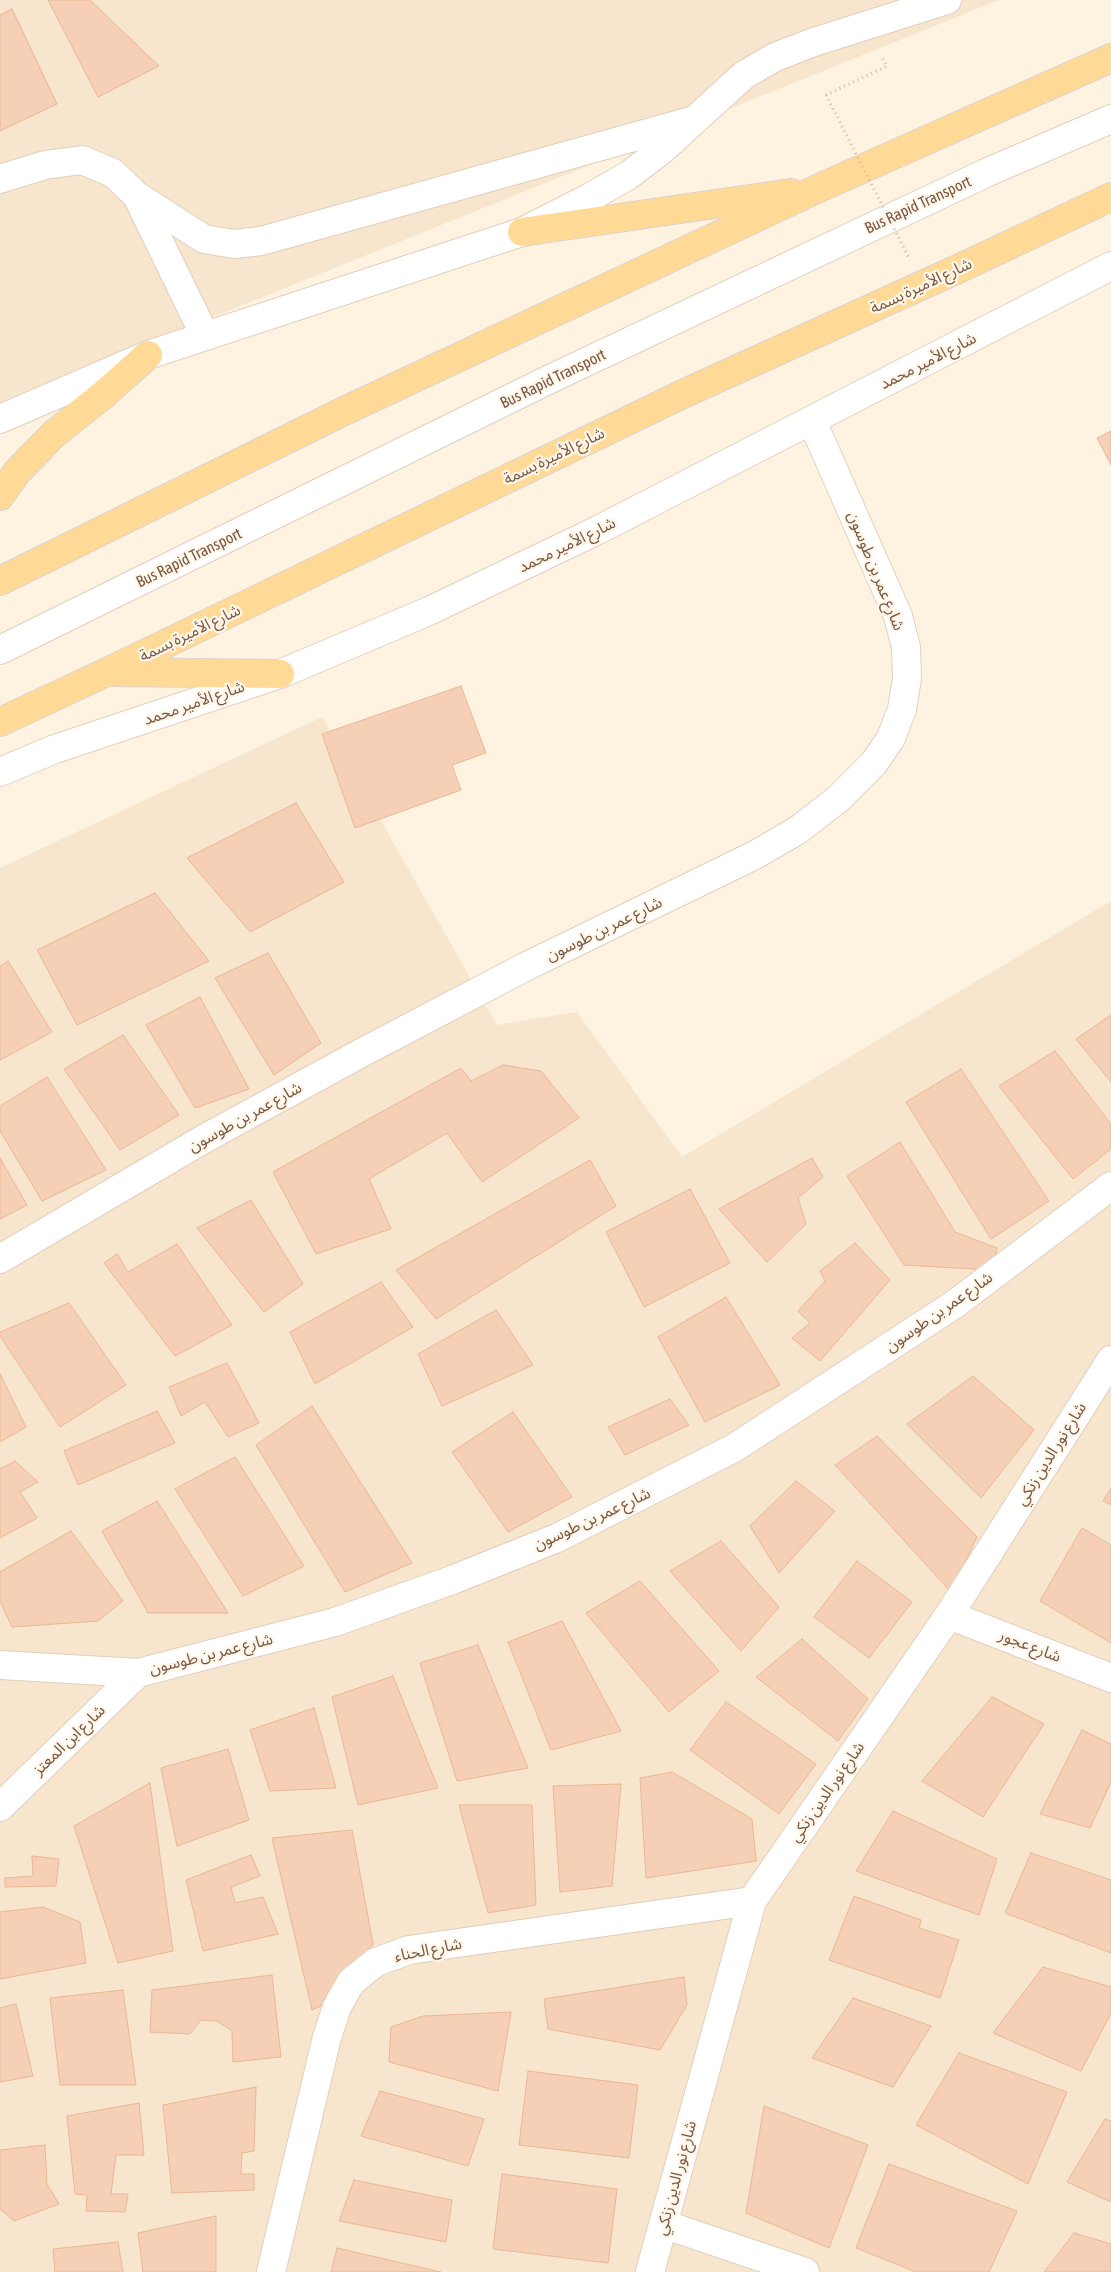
<!DOCTYPE html>
<html>
<head>
<meta charset="utf-8">
<style>
	body { margin:0 }
	canvas { display:block; background:#fef3e1 }
</style>
</head>
<body>
<canvas width="1111" height="2272"></canvas>
<script>
const c = document.querySelector('canvas').getContext('2d');
c.lineJoin = 'round';
function fill(path, color) { c.fillStyle = color; c.fill(path, 'evenodd'); }
const shape = rows => new Path2D(rows.map(r => 'M' + r).join(''));
function stroke(path, color, width, dash) { c.strokeStyle = color; c.lineWidth = width; c.lineCap = dash ? 'butt' : 'round'; c.setLineDash(dash || []); c.stroke(path); }
function drawText(font, color, halo, rows, align = 'center') {
  c.font = font + ' "Asap Condensed","Noto Sans Arabic",sans-serif'; c.lineWidth = 4.5; c.setLineDash([]); c.textBaseline = 'middle'; c.strokeStyle = halo; c.fillStyle = color; for (const [text, x, y, turn = 0] of rows) {
    c.save(); c.translate(x, y); c.rotate((+turn || 0) * Math.PI / 180); c.textAlign = isNaN(turn) ? turn : align; if (halo) c.strokeText(text, 0, 0); c.fillText(text, 0, 0); c.restore();
  }
}
fill(shape([
	[0,0,999,0,0,403],
	[322,717,497,1025,577,1012,682,1157,1111,901,1111,2272,0,2272,0,868]
]), '#f7e5ce');
const building = shape([
	[48,0,90,0,159,66,98,97,48,0],
	[12,9,57,104,0,131,0,15,12,9],
	[1111,431,1111,465,1097,438,1111,431],
	[461,686,486,753,452,765,461,790,355,828,322,734,461,686],
	[296,803,344,882,250,932,187,858,296,803],
	[155,893,209,961,77,1025,37,950,155,893],
	[268,953,321,1043,274,1075,215,978,268,953],
	[8,961,52,1032,0,1060,0,966,8,961],
	[200,997,249,1089,195,1108,146,1025,200,997],
	[1111,1015,1111,1082,1076,1039,1111,1015],
	[123,1035,179,1115,120,1150,64,1069,123,1035],
	[1055,1051,1111,1124,1111,1149,1073,1179,999,1086,1055,1051],
	[503,1065,541,1071,579,1118,482,1182,447,1133,369,1179,391,1229,316,1254,273,1172,461,1068,471,1081,503,1065],
	[961,1069,1049,1201,991,1239,906,1102,961,1069],
	[47,1077,106,1170,42,1201,0,1131,0,1106,47,1077],
	[900,1142,955,1232,997,1248,992,1270,904,1265,847,1176,900,1142],
	[0,1158,27,1205,0,1219,0,1158],
	[812,1158,823,1177,798,1198,806,1224,767,1262,719,1209,812,1158],
	[590,1160,616,1206,436,1319,396,1270,590,1160],
	[690,1189,730,1263,644,1307,606,1232,690,1189],
	[251,1200,303,1284,264,1312,197,1228,251,1200],
	[855,1243,890,1280,820,1361,792,1338,810,1323,798,1311,825,1281,820,1271,855,1243],
	[177,1244,232,1325,175,1356,104,1263,117,1254,128,1272,177,1244],
	[381,1282,413,1327,315,1384,290,1332,381,1282],
	[726,1297,780,1385,705,1422,658,1337,726,1297],
	[69,1303,126,1385,60,1427,0,1336,0,1332,69,1303],
	[496,1310,533,1365,442,1406,418,1354,496,1310],
	[227,1363,259,1423,228,1437,205,1402,181,1416,169,1387,227,1363],
	[0,1374,26,1427,0,1442,0,1374],
	[973,1376,1034,1430,981,1498,907,1424,973,1376],
	[670,1399,689,1425,625,1455,608,1427,670,1399],
	[312,1406,412,1563,345,1592,256,1445,312,1406],
	[157,1411,175,1443,78,1485,64,1451,157,1411],
	[513,1412,572,1497,508,1532,452,1452,513,1412],
	[877,1436,977,1537,951,1592,835,1465,877,1436],
	[235,1457,304,1566,243,1596,175,1489,235,1457],
	[15,1461,38,1482,20,1492,37,1518,0,1538,0,1469,15,1461],
	[796,1481,835,1511,779,1573,750,1526,796,1481],
	[1111,1488,1111,1505,1103,1501,1111,1488],
	[157,1501,228,1613,148,1613,102,1531,157,1501],
	[1082,1528,1111,1545,1111,1643,1040,1601,1082,1528],
	[71,1531,123,1601,98,1621,12,1627,0,1601,0,1572,71,1531],
	[721,1541,779,1607,741,1651,670,1571,721,1541],
	[857,1561,912,1602,869,1658,814,1617,857,1561],
	[640,1581,719,1671,669,1712,586,1613,640,1581],
	[562,1621,621,1731,551,1750,508,1642,562,1621],
	[802,1639,868,1699,838,1741,756,1677,802,1639],
	[478,1645,528,1768,457,1781,420,1663,478,1645],
	[393,1676,438,1788,358,1805,332,1697,393,1676],
	[992,1697,1044,1724,983,1817,922,1781,992,1697],
	[726,1702,816,1764,779,1814,690,1750,726,1702],
	[314,1708,336,1788,270,1791,250,1730,314,1708],
	[1082,1730,1111,1744,1111,1782,1090,1828,1040,1814,1082,1730],
	[228,1749,249,1820,177,1846,161,1768,228,1749],
	[672,1772,752,1819,756,1861,646,1878,640,1778,672,1772],
	[150,1783,173,1951,118,1963,74,1826,150,1783],
	[621,1784,612,1886,560,1892,553,1786,621,1784],
	[459,1805,532,1805,536,1905,488,1913,459,1805],
	[893,1811,997,1859,979,1915,856,1871,893,1811],
	[352,1830,373,1944,330,2002,312,2010,272,1838,352,1830],
	[1031,1853,1111,1880,1111,1953,1005,1913,1031,1853],
	[251,1855,260,1876,231,1887,235,1903,263,1897,278,1934,203,1951,186,1880,251,1855],
	[32,1856,59,1859,56,1886,5,1887,5,1878,33,1876,32,1856],
	[854,1896,921,1920,919,1928,959,1940,940,1998,829,1960,854,1896],
	[43,1907,80,1922,86,1963,0,1979,0,1912,43,1907],
	[1043,1967,1111,1987,1111,2013,1081,2071,993,2033,1043,1967],
	[272,1975,281,2057,233,2062,232,2031,217,2021,201,2020,190,2034,150,2032,152,1990,272,1975],
	[684,1977,687,2005,660,2050,548,2029,544,1999,684,1977],
	[123,1990,136,2085,60,2085,50,1998,123,1990],
	[853,1998,931,2026,893,2087,812,2058,853,1998],
	[16,2004,33,2076,0,2082,0,2008,16,2004],
	[511,2012,498,2091,389,2062,391,2027,423,2016,511,2012],
	[959,2053,1067,2092,1028,2184,916,2125,959,2053],
	[528,2071,638,2085,629,2158,519,2145,528,2071],
	[256,2087,254,2151,242,2153,241,2174,254,2174,254,2190,172,2193,163,2105,256,2087],
	[380,2091,484,2119,468,2166,361,2136,380,2091],
	[139,2103,144,2155,116,2155,111,2194,128,2194,125,2212,86,2211,87,2195,75,2194,67,2116,139,2103],
	[764,2106,868,2145,829,2248,746,2213,764,2106],
	[1105,2119,1111,2121,1111,2202,1067,2182,1105,2119],
	[45,2145,47,2184,59,2204,14,2221,0,2209,0,2150,45,2145],
	[889,2164,1017,2211,989,2272,916,2272,856,2248,889,2164],
	[502,2174,617,2189,608,2263,493,2249,502,2174],
	[354,2180,452,2200,446,2242,339,2221,354,2180],
	[216,2216,216,2272,143,2272,138,2233,216,2216],
	[1074,2233,1111,2244,1111,2272,1044,2272,1074,2233],
	[118,2242,123,2272,55,2272,53,2249,118,2242],
	[337,2248,441,2272,331,2272,337,2248]
]);
fill(building, '#f6d0b6');
stroke(building, '#eab795', 1);
const minor = shape([
	[0,179,45,165,82,160,113,173,137,196,205,336],
	[137,196,204,239,234,244,261,241,691,121],
	[0,419,148,355,522,232,589,198,629,175,663,149,744,75,775,57,814,42,947,0],
	[0,650,548,380,988,172,1111,119],
	[0,772,55,749,280,674,429,611,598,530,1111,266],
	[0,1259,202,1140,363,1052,525,967,755,855,798,830,838,799,874,763,891,738,902,709,907,678,906,647,898,616,812,421],
	[949,1615,1111,1678],
	[0,1665,138,1673,335,1622,452,1580,557,1538,734,1448,955,1304,1111,1186],
	[0,1807,138,1673],
	[663,2224,805,2272],
	[271,2272,327,2037,337,2007,351,1982,376,1962,409,1950,752,1901],
	[650,2272,752,1901,949,1615,1111,1360]
]);
const major = shape([
	[522,232,791,193],
	[0,496,17,472,54,434,103,395,148,355],
	[0,581,340,413,819,188,1111,58],
	[113,672,280,674],
	[0,722,107,672,685,393,960,268,1111,197]
]);
stroke(minor, '#e3cfbc', 30);
stroke(major, '#dcd4cf', 30);
stroke(shape([
	[826,95,887,66,882,57]
]), '#dbb499', 3, [1, 4]);
stroke(minor, '#fff', 28);
stroke(major, '#ffda97', 28);
stroke(shape([
	[826,95,910,260]
]), '#dbb499', 3, [1, 4]);
drawText('16px', '#785845', '#fff7e9', [
	["Bus Rapid Transport",918,205,-25],
	["شارع الأميرة بسمة",921,286,-25],
	["شارع الأمير محمد",928,361,-27],
	["Bus Rapid Transport",553,379,-26],
	["شارع الأميرة بسمة",554,456,-26],
	["شارع الأمير محمد",567,545,-26],
	["Bus Rapid Transport",189,558,-26],
	["شارع عمر بن طوسون",876,571,68],
	["شارع الأميرة بسمة",190,633,-26],
	["شارع الأمير محمد",194,703,-19],
	["شارع عمر بن طوسون",604,929,-26],
	["شارع عمر بن طوسون",245,1117,-29],
	["شارع عمر بن طوسون",939,1312,-35],
	["شارع نور الدين زنكي",1051,1454,-58],
	["شارع عمر بن طوسون",592,1519,-25],
	["شارع عجور",1030,1646,21],
	["شارع عمر بن طوسون",211,1654,-14],
	["شارع ابن المعتز",69,1740,-44],
	["شارع نور الدين زنكي",827,1792,-55],
	["شارع الحناء",428,1950,-11],
	["شارع نور الدين زنكي",676,2178,-75]
]);
</script>
</body>
</html>
